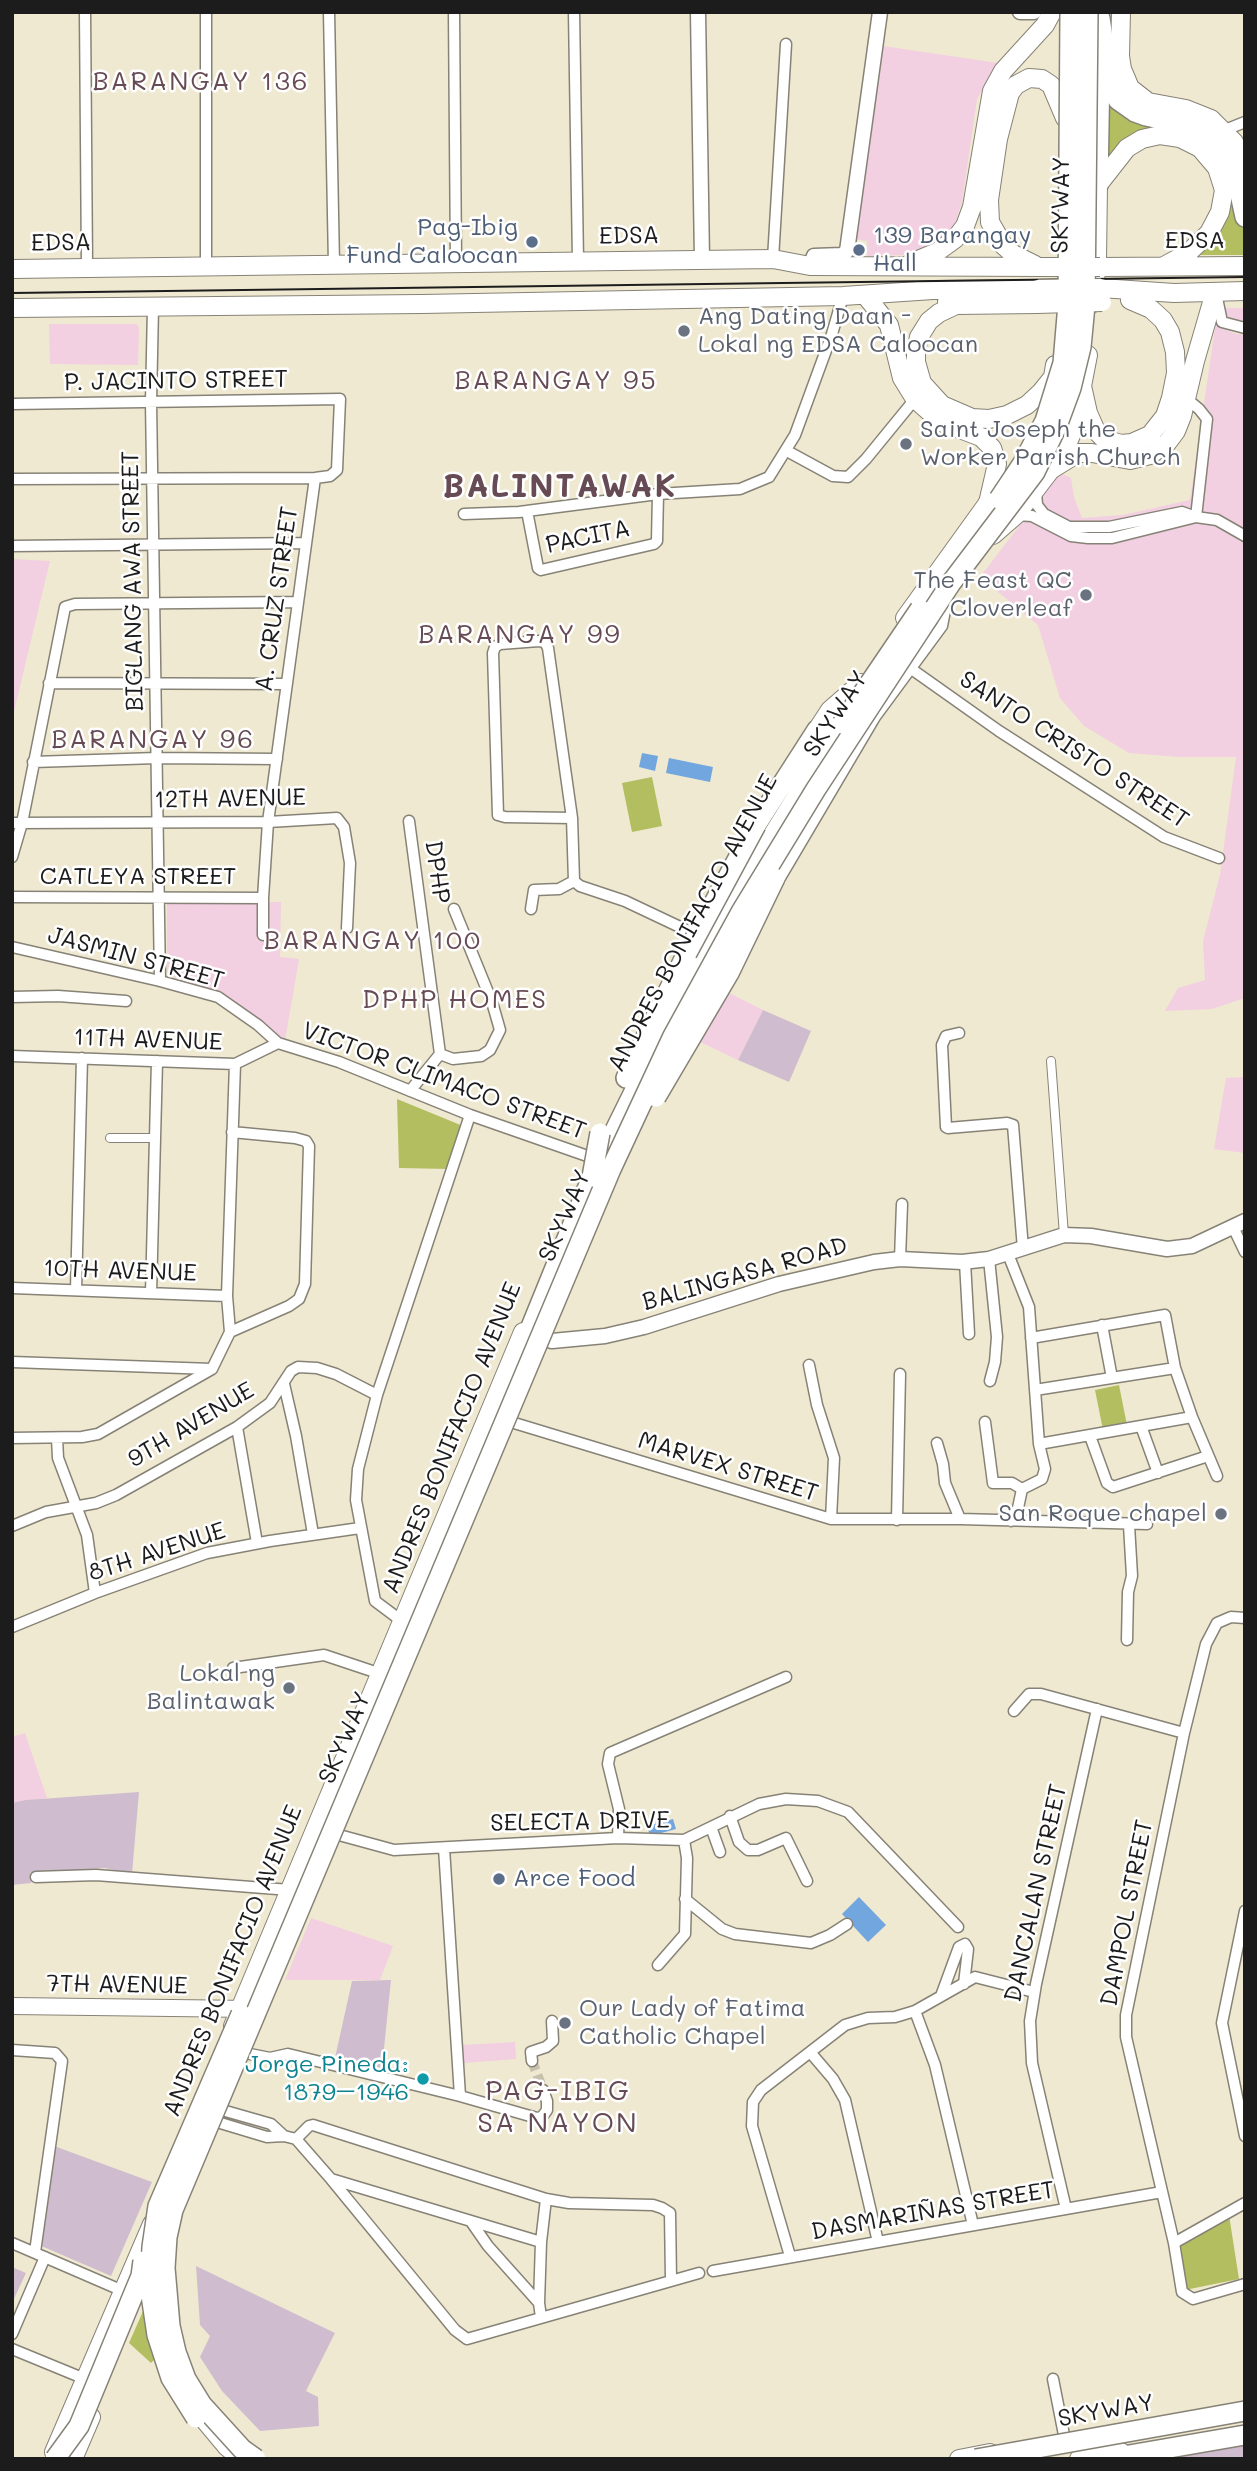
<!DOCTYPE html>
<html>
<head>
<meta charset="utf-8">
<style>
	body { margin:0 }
	#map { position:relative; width:1257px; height:2471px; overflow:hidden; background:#f0e9d1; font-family:Mali,sans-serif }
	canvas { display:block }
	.frame { position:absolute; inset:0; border:14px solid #1c1c1c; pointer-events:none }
</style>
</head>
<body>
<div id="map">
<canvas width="1257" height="2471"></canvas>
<div class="frame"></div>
</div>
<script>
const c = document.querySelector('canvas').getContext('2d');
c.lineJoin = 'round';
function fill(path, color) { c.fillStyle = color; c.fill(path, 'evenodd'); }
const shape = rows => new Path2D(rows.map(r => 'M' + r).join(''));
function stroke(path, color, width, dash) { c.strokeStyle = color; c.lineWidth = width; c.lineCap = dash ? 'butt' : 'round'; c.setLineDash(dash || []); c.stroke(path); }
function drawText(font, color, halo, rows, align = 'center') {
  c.font = font + ' Mali,sans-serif'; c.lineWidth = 5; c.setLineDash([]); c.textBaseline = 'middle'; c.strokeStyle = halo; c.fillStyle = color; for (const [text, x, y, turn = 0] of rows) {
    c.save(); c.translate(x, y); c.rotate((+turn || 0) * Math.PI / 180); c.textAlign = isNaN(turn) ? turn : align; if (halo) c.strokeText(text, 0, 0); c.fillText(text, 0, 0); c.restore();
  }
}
fill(shape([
	[883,46,998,63,977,99,962,202,954,226,945,238,920,252,906,255,867,256,867,241,854,239],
	[1225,308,1245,308,1245,322,1226,318],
	[1216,321,1217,326,1236,334,1245,334,1245,998,1212,1009,1165,1011,1178,988,1205,980,1203,941,1220,875,1236,757,1179,757,1129,753,1084,726,1060,698,1038,625,980,577,1060,473,1071,478,1074,497,1082,518,1123,515,1190,500],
	[49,324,137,324,139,328,138,365,50,364],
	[12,559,50,561,12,720],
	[281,902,280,957,299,959,285,1041,223,993,167,975,167,903],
	[721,989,763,1010,738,1060,696,1040],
	[1245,1077,1245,1153,1214,1149,1226,1078],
	[25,1733,47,1798,12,1803,12,1737],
	[311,1918,393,1946,380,1980,285,1980],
	[515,2042,516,2059,464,2063,463,2045]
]), '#f2cfe1');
fill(shape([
	[763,1010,811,1031,789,1082,738,1060],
	[139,1792,132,1874,105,1868,30,1873,31,1883,12,1885,12,1803,26,1800],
	[391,1980,382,2068,335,2058,352,1981],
	[54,2146,152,2182,111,2276,39,2245],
	[196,2266,335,2333,306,2391,318,2397,319,2426,260,2431,222,2391,200,2357,210,2336,200,2325],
	[12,2267,26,2273,12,2303],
	[1245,2444,1245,2459,1157,2459]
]), '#cfbdcf');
fill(shape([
	[1108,95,1117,106,1130,116,1151,123,1188,130,1204,137,1220,154,1229,172,1237,209,1245,228,1245,255,1194,255,1204,249,1218,234,1228,214,1230,195,1223,169,1214,155,1201,142,1177,132,1151,131,1123,142,1107,167],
	[652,777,662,826,632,832,622,783],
	[397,1099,463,1126,449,1169,399,1168],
	[1119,1385,1127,1425,1103,1430,1095,1390],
	[1229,2215,1239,2279,1185,2290,1176,2246],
	[144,2309,157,2357,151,2363,129,2343]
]), '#b2be60');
fill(shape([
	[642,753,658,756,655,771,639,767],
	[669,758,713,767,710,782,666,773],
	[673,1819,676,1829,650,1836,647,1826],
	[859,1897,886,1925,868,1942,842,1914]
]), '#72a6df');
stroke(shape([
	[532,2061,543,2090]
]), '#c6c0ad', 10, [10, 5]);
const pedestrian = shape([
	[1051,1061,1064,1235],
	[110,1138,155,1138]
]);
const minor = shape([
	[85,12,87,267],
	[329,12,334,264],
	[454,12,456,263],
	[574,12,578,261],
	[1225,130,1245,122],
	[773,259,786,44],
	[206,266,206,12],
	[1217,298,1222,322,1245,328],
	[153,307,151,402,160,981],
	[1187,399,1199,409,1207,419,1196,517],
	[12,404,340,399,337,470,330,476,315,478,12,479],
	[787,451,833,476,848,477,866,459,915,399],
	[1036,492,1037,505,1044,514,1069,527,1109,527,1182,512,1196,517,1217,520,1245,536],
	[527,511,538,568,541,570,654,544,657,541,658,494],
	[464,514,519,512,658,494,740,489,769,477,795,435,832,334,843,296],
	[1016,515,1032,516,1071,536,1088,538,1112,538,1196,517],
	[12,546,306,543],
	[910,668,999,731,1164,837,1219,858],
	[49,683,287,684],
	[33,762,157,758,277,759],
	[572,818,505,817,498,815,493,653,495,647,500,644,539,641,545,642,548,648,572,818,574,881,580,886,625,901,699,936],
	[409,821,440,1054,410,1091],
	[12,823,268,822,337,818,344,827,350,863,347,928],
	[12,857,22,823,65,607,75,604,298,602],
	[777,883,875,717,942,626,948,595],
	[12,897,263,898],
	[531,909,534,890,559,889,574,881],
	[263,935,263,898,268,822,315,478],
	[12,947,160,981,218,997,258,1025,278,1043,339,1062,470,1115,596,1159],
	[12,997,58,996,126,1001],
	[959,1033,946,1036,942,1045,946,1127,948,1128,1007,1123,1013,1125,1023,1249],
	[440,1054,453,1059,481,1056,490,1050,500,1030,492,1002,454,909],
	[12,1056,235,1064,278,1043],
	[1233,1227,1245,1252],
	[1008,1254,1029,1307,1039,1444,1045,1469,1042,1479,1022,1489,1018,1508,1011,1521],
	[900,1259,902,1204],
	[989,1259,997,1337,995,1362,990,1381],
	[965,1262,969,1334],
	[12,1288,227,1296],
	[76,1290,82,1058],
	[151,1293,157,1061],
	[1102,1325,1112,1378],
	[230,1332,227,1296,235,1064],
	[1031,1338,1165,1315,1175,1368,1192,1417,1217,1476],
	[12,1362,212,1369],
	[809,1365,817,1405,834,1458,831,1519],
	[284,1384,296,1436,313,1534],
	[1035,1390,1175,1368],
	[501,1419,831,1519,960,1519,1147,1524],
	[985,1422,993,1483,1012,1483,1022,1489],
	[1141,1426,1158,1473],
	[237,1427,257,1543],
	[1090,1436,1107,1483,1113,1487,1208,1456],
	[12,1438,82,1437,98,1434,212,1369,230,1332,289,1306,299,1299,305,1284,309,1146,306,1141,295,1138,232,1132],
	[57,1438,58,1458,87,1535,95,1593],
	[937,1443,943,1464,945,1483,960,1519],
	[1039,1444,1192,1417],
	[897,1520,900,1374],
	[12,1526,46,1512,96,1503,116,1495,237,1427,270,1403,291,1371,298,1367,317,1368,336,1374,377,1395],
	[1245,1618,1231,1617,1217,1623,1206,1644,1184,1733,1126,2015,1126,2037,1174,2243,1182,2292,1193,2299,1245,2284],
	[403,1622,375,1601,356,1500,358,1469,377,1395,470,1115],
	[12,1627,95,1593,207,1553,270,1541,360,1528],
	[1127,1640,1128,1592,1132,1576,1129,1525],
	[233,1668,324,1655,381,1674],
	[1014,1711,1029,1694,1041,1694,1184,1733],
	[730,1816,739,1842,748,1850,758,1850,786,1838,807,1881],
	[711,1827,720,1852],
	[328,1832,394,1850,618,1838,684,1840,759,1804,786,1799,818,1801,848,1812,958,1927],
	[618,1838,619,1809,608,1764,610,1753,786,1677],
	[444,1848,460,2096],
	[36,1877,96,1875,290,1890],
	[685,1899,722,1929,735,1934,811,1943,830,1935,847,1924],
	[1245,1911,1222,2023,1245,2136],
	[658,1965,685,1934,687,1858,684,1840],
	[941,1996,959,1947,965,1944,968,1949,964,1984],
	[915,2011,935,2065,973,2225],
	[12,2050,55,2053,62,2061,35,2252],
	[810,2052,833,2079,845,2100,878,2242],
	[245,2053,270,2058,288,2054,460,2096,537,2118,542,2117,547,2110,547,2101,543,2090],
	[532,2061,531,2052,546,2047,553,2041,552,2021],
	[222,2110,271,2124,284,2136],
	[217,2122,267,2137,284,2136,296,2139,331,2179,455,2330,467,2339,699,2273],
	[296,2139,309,2126,313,2125,546,2199,569,2203,653,2205,662,2208,670,2213,671,2280],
	[331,2179,541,2242],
	[1066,2209,1032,2063,1030,2021,1036,1984,1097,1709],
	[472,2223,488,2246,539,2303],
	[12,2243,123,2291],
	[1174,2243,1245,2203],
	[790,2256,752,2126,753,2102,761,2090,845,2025,868,2018,895,2017,915,2011,975,1977,1034,1992],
	[713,2271,1162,2192],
	[541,2317,539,2303,541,2242,546,2199],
	[12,2334,45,2257],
	[12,2349,85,2379],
	[1053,2379,1065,2440]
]);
const tertiary = shape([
	[698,12,702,260],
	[1020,12,1034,12],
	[810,266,814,256,842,255,847,251,880,12],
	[542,1338,552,1341,605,1336,644,1327,779,1284,874,1262,900,1259,962,1262,989,1259,1064,1235,1091,1236,1167,1249,1192,1246,1245,1221]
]);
const secondary = shape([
	[12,2006,251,2009]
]);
const primary = shape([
	[1121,12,1120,56,1122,69,1130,88,1148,102,1186,109,1211,119,1234,142,1245,164],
	[993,535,1016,515,1063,454,1077,421,1081,390],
	[905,618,995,493],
	[814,742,817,730,830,710,861,683],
	[233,2026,523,1332],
	[192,2405,227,2447,242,2459],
	[54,2452,152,2224],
	[73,2459,91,2417],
	[959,2459,990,2453],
	[1079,2459,1121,2452]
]);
const trunk = shape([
	[911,263,937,252,955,239,965,226,972,207,992,91,1003,71,1045,25,1052,12],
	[1035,265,1013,254,1003,245,990,222,989,200,998,139,1010,93,1016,85,1029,78,1042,79,1051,85,1065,118],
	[1100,267,1245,266],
	[12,269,773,259,810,266,1044,267],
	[1101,288,1174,293,1245,291],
	[865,295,889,325,902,378,915,399,941,422,981,437,992,448,997,464,988,503],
	[947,302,956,305,1037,304],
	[1093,303,1097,260,1098,185,1127,148,1142,139,1160,135,1180,138,1200,148,1217,168,1224,190,1220,212,1209,233,1188,253,1164,266],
	[956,305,939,313,929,321,919,337,916,351,916,362,922,383,942,405,972,418,989,419,1007,415,1027,405,1041,392,1053,377,1055,365],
	[12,308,422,304,843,296,933,290,1038,289],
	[1088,355,1082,386,1088,413,1096,431,1104,439,1121,444,1132,443,1150,435,1165,416,1171,398,1176,373,1175,352,1170,332,1163,320,1151,309,1130,300],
	[1052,469,1078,453,1092,453,1130,460,1150,455,1167,443,1176,431,1182,416,1195,361,1215,292]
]);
const motorway = shape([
	[1100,18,1107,65,1112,88,1118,100,1135,112,1146,116,1193,126,1214,138,1225,151,1234,166,1245,217],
	[1098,185,1100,67],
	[756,825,817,730],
	[626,1078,687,953],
	[522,1349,592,1177,664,1031,729,906,842,724],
	[1106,2459,1245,2435]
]);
stroke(pedestrian, '#868276', 10);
stroke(minor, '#868276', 13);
stroke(tertiary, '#868276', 17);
stroke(secondary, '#868276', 18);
stroke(primary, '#868276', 20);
stroke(trunk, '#868276', 20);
stroke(motorway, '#868276', 22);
stroke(pedestrian, '#fff', 8);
stroke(minor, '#fff', 10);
stroke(tertiary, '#fff', 14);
stroke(secondary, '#fff', 16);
stroke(primary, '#fff', 18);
stroke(trunk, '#fff', 18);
stroke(motorway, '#fff', 19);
stroke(shape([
	[12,293,1245,277]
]), '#1c1c1c', 2);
const trunkBridge = shape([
	[1044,267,1100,267],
	[1038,289,1101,288],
	[1037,304,1102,302]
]);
const motorwayBridge = shape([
	[999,499,1023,463,1045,421,1063,363,1068,304,1070,12],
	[842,724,920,609],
	[687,953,756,825],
	[656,1097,729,973,775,878],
	[592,1177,600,1133],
	[196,2418,171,2378,157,2335,150,2288,152,2247,158,2206,241,2014],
	[55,2459,79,2426,141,2276,143,2261],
	[256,2459,242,2449,202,2405,186,2379,176,2352,170,2326,165,2268,167,2237,173,2210,611,1169,673,1036,741,912,816,789,951,583,1035,472,1057,426,1071,388,1081,347,1085,305,1088,12],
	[976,2459,1245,2411]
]);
stroke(trunkBridge, '#868276', 20, []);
stroke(motorwayBridge, '#868276', 22, []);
stroke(trunkBridge, '#fff', 18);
stroke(motorwayBridge, '#fff', 19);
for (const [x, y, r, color] of [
	[532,242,7,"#5c6f8a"],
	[859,250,7,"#5c6f8a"],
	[684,331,7,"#6b7280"],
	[906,444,7,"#6b7280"],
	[1086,595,7,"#6b7280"],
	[1221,1514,7,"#6b7280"],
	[289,1688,7,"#6b7280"],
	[499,1879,7,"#5c6f8a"],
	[565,2023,7,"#6b7280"],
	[423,2079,7,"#0f9aa8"]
]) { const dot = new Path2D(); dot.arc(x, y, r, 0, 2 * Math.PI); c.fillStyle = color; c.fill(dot); stroke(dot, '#fff', 2.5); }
drawText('24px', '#1c1c1c', '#fff', [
	["SKYWAY",1061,205,-89],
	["EDSA",629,236,-1],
	["EDSA",1195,241],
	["EDSA",61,243,-1],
	["P. JACINTO STREET",176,381,-1],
	["PACITA",588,537,-12],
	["BIGLANG AWA STREET",133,581,-91],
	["A. CRUZ STREET",277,599,-82],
	["SKYWAY",836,714,-57],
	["SANTO CRISTO STREET",1074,750,33],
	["12TH AVENUE",230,799,-1],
	["DPHP",437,872,82],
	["CATLEYA STREET",138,877],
	["ANDRES BONIFACIO AVENUE",693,923,-62],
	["JASMIN STREET",136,958,15],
	["11TH AVENUE",148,1040,2],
	["VICTOR CLIMACO STREET",444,1081,20],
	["SKYWAY",565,1216,-67],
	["10TH AVENUE",120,1271,2],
	["BALINGASA ROAD",745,1274,-16],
	["9TH AVENUE",191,1425,-31],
	["ANDRES BONIFACIO AVENUE",452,1438,-68],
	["MARVEX STREET",728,1467,17],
	["8TH AVENUE",157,1552,-18],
	["SKYWAY",345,1738,-67],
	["SELECTA DRIVE",580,1822,-1],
	["DANCALAN STREET",1036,1893,-78],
	["DAMPOL STREET",1127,1913,-79],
	["ANDRES BONIFACIO AVENUE",233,1961,-68],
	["7TH AVENUE",117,1985,1],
	["DASMARIÑAS STREET",933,2211,-10],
	["SKYWAY",1106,2411,-10]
]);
drawText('24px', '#4e5e75', '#fff', [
	["Pag-Ibig",518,228,"right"],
	["Fund Caloocan",518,256,"right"],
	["139 Barangay",873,236],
	["Hall",873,264],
	["Arce Food",513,1879]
], 'left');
drawText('24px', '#5b616d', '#fff', [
	["Ang Dating Daan -",698,317],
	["Lokal ng EDSA Caloocan",698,345],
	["Saint Joseph the",920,430],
	["Worker Parish Church",920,458],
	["The Feast QC",1072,581,"right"],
	["Cloverleaf",1072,609,"right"],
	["San Roque chapel",1207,1514,"right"],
	["Lokal ng",275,1674,"right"],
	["Balintawak",275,1702,"right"],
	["Our Lady of Fatima",579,2009],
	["Catholic Chapel",579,2037]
], 'left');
drawText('24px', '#0d838f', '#fff', [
	["Jorge Pineda:",409,2065],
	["1879–1946",409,2093]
], 'right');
c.letterSpacing = '2px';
drawText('26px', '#674b54', '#fff', [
	["BARANGAY 136",201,82],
	["BARANGAY 95",556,381],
	["BARANGAY 99",520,635],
	["BARANGAY 96",153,740],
	["BARANGAY 100",373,941],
	["DPHP HOMES",455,1000]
]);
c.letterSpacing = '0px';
c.letterSpacing = '2px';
drawText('28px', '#674b54', '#fff', [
	["PAG-IBIG",558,2091],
	["SA NAYON",558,2123]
]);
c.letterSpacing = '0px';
c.letterSpacing = '2px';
drawText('bold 32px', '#674b54', '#fff', [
	["BALINTAWAK",560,487]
]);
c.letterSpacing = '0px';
</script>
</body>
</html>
